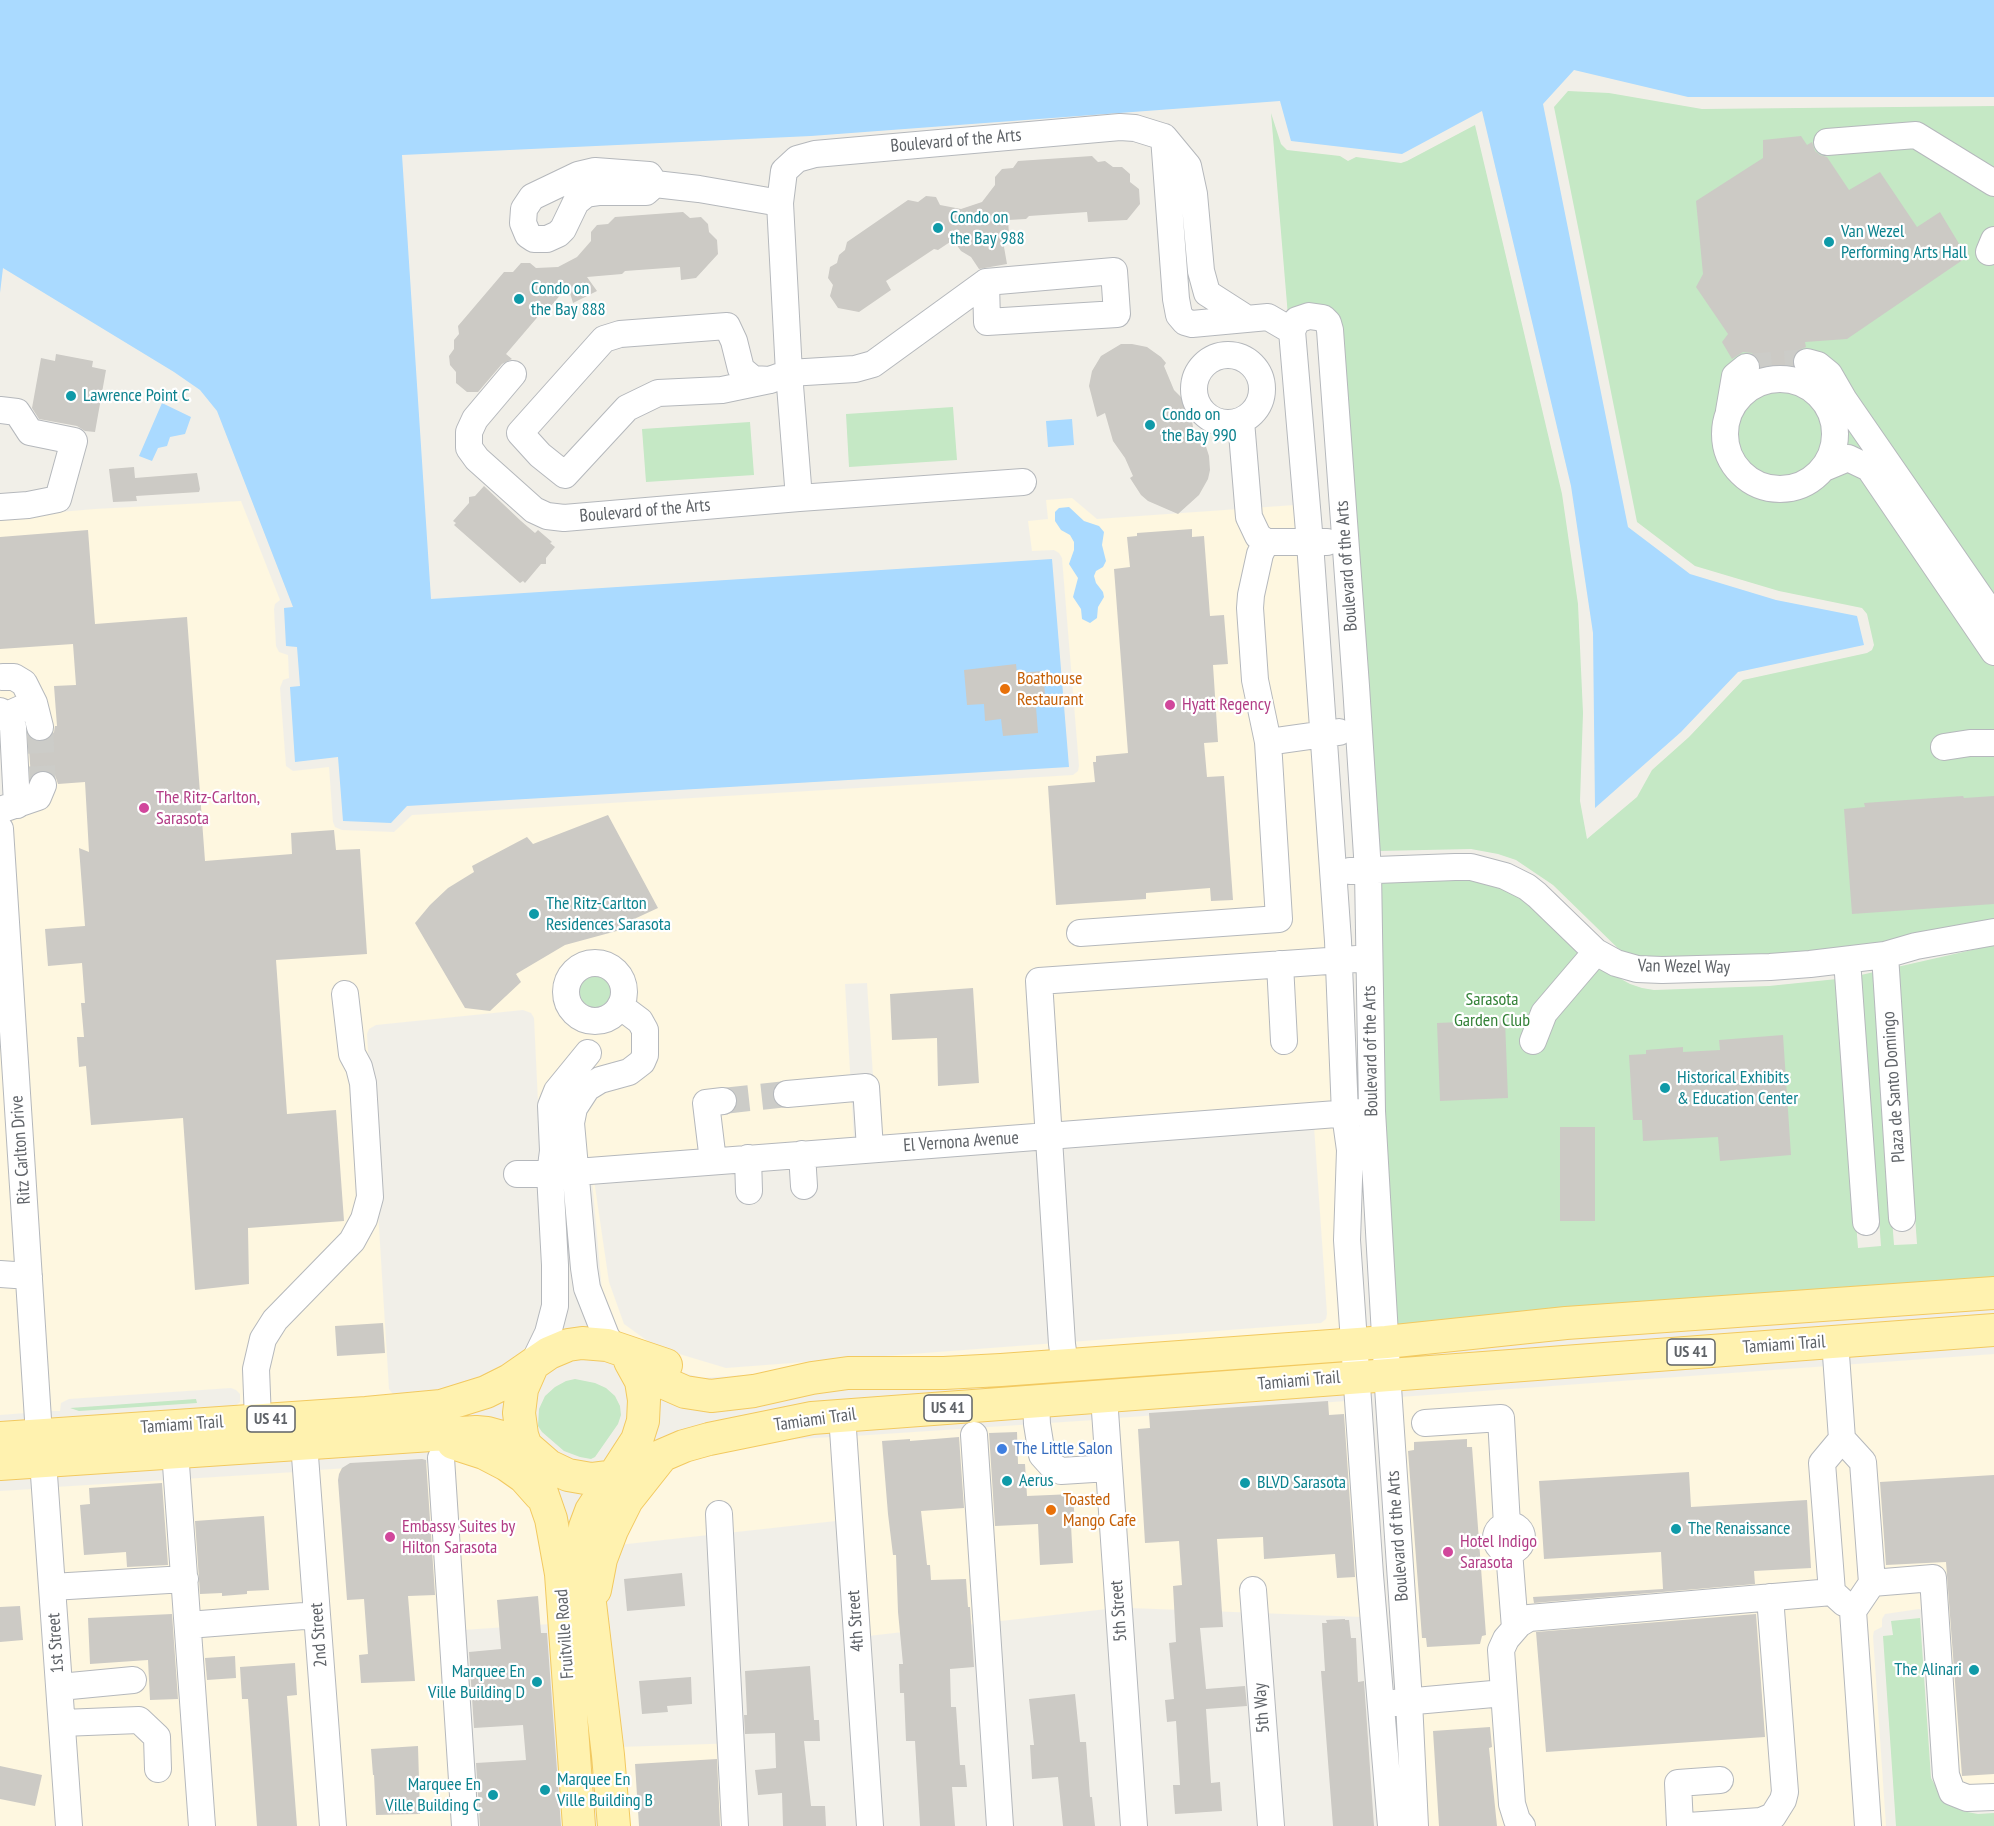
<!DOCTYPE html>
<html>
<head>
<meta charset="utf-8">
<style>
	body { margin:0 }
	canvas { display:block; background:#f1efe8 }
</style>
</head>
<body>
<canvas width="1994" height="1826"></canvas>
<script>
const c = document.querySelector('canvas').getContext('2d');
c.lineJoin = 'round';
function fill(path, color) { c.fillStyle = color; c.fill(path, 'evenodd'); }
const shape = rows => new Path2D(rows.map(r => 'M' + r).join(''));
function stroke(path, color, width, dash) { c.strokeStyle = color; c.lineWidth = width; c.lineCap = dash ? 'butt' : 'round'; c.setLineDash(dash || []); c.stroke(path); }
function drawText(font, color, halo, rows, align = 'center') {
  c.font = font + ' "PT Sans Narrow",sans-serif'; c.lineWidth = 4.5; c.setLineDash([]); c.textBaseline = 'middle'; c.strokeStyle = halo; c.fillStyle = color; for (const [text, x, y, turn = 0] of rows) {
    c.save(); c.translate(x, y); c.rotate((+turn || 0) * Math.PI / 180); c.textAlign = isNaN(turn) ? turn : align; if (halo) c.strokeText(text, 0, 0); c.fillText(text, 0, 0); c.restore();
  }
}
fill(shape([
	[1072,498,1097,519,1295,505,1327,942,1333,1104,877,1138,867,983,845,984,854,1140,541,1165,534,1018,531,1013,523,1010,376,1025,369,1029,367,1034,389,1389,395,1397,234,1407,240,1402,240,1394,236,1390,231,1388,69,1399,61,1403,60,1411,49,1411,5,760,4,748,0,748,0,517,95,509,241,501,280,600,275,604,274,609,276,646,279,652,288,655,289,678,283,680,280,688,286,766,293,771,329,767,333,822,335,827,342,830,394,832,412,815,1073,775,1078,771,1079,766,1062,558,1059,553,1054,550,1032,551,1028,521,1048,519,1046,500],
	[0,1033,26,1413,0,1415],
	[1335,1125,1338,1150,1341,1335,701,1378,672,1369,616,1331,602,1291,592,1180,594,1180,609,1282,624,1324,656,1347,726,1368,1321,1323,1326,1319,1327,1314,1314,1126],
	[1994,1354,1994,1804,1953,1796,1925,1611,1919,1609,1885,1614,1882,1619,1882,1627,1874,1631,1873,1636,1886,1826,1427,1826,1400,1397],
	[1346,1401,1362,1617,1130,1608,1117,1418],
	[1094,1420,1107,1609,868,1636,854,1436],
	[831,1437,836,1521,609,1546,624,1482,738,1443],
	[517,1457,541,1518,551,1624,463,1630,466,1826,345,1826,318,1470],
	[295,1472,321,1826,80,1826,56,1487],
	[33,1489,57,1826,0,1826,0,1491],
	[740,1743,744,1826,626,1826,619,1747]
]), '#fef7e0');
fill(shape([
	[1568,91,1609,93,1702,109,1994,106,1994,925,1873,951,1630,960,1553,885,1516,860,1498,854,1471,849,1378,851,1342,342,1288,316,1271,113,1281,144,1287,150,1340,156,1348,161,1356,157,1401,163,1407,161,1475,125,1562,494,1578,604,1583,713,1580,801,1587,839,1637,797,1652,770,1689,737,1743,680,1867,653,1872,650,1874,645,1867,614,1862,608,1779,591,1695,566,1637,522,1554,107],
	[953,407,957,460,849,467,846,414],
	[750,422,754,475,646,482,642,429],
	[1379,872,1506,879,1614,975,1630,984,1642,988,1654,990,1769,986,1837,979,1858,1248,1881,1246,1861,975,1874,972,1894,1245,1917,1244,1897,967,1994,945,1994,1289,1398,1331,1384,1110],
	'577 992a17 17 0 1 1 34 0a17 17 0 1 1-34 0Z',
	[575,1379,595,1383,606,1388,615,1396,620,1406,621,1415,618,1424,595,1457,591,1459,580,1457,564,1451,542,1432,538,1426,539,1409,545,1396,555,1387,566,1381],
	[196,1399,197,1403,79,1411,70,1408],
	[1920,1618,1931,1778,1945,1802,1962,1811,1978,1814,1994,1813,1994,1826,1896,1826,1883,1636,1893,1635,1891,1621]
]), '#c5e8c5');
fill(shape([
	[0,0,1994,0,1994,97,1688,97,1574,70,1543,104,1628,527,1690,574,1776,600,1857,616,1864,645,1738,672,1681,732,1595,808,1593,633,1571,486,1482,111,1402,154,1291,141,1280,101,811,136,402,155,431,599,1052,559,1069,767,407,806,391,823,343,821,338,757,295,762,290,687,300,686,297,647,286,646,284,608,293,607,217,411,200,390,174,372,3,268,0,293],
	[162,403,191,417,185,434,170,437,167,446,158,448,152,461,139,456],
	[1072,419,1074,445,1048,447,1046,421],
	[1069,507,1084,521,1099,526,1104,532,1102,545,1106,561,1103,567,1096,571,1094,576,1096,583,1103,592,1104,597,1098,607,1097,618,1090,623,1082,619,1081,609,1073,597,1078,578,1069,564,1074,550,1074,542,1070,535,1061,530,1055,521,1055,512,1059,508]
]), '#aadaff');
fill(shape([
	[1801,136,1807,145,1812,142,1815,151,1820,155,1827,157,1849,190,1880,172,1917,227,1940,212,1967,257,1847,339,1805,342,1806,347,1797,351,1792,359,1793,366,1799,374,1757,376,1760,372,1761,364,1758,358,1752,353,1743,352,1732,359,1722,342,1728,334,1696,287,1703,274,1696,201,1763,158,1763,140],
	[1092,156,1098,162,1105,161,1113,167,1122,167,1130,174,1130,182,1139,189,1140,204,1127,220,1088,222,1087,212,1029,216,1026,219,1008,220,1009,234,1004,247,1007,264,979,269,971,257,961,251,953,240,938,250,934,249,886,281,891,290,859,312,838,308,830,296,833,285,828,278,830,267,837,263,839,255,845,250,847,242,908,200,918,202,926,196,936,197,940,205,961,209,982,202,995,185,995,177,1002,169,1013,168,1018,161],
	[683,212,690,218,701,217,708,224,709,232,717,240,718,254,696,278,681,280,680,267,625,271,622,274,587,277,597,291,573,303,568,286,545,313,541,313,506,354,512,359,502,364,478,392,467,392,456,383,456,372,450,365,449,356,454,349,454,340,459,334,458,326,504,272,513,272,521,263,530,263,536,268,558,267,577,257,591,241,591,232,597,225,608,224,615,217],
	[1121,344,1132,344,1147,347,1161,357,1166,363,1164,366,1174,390,1185,401,1190,411,1195,437,1202,434,1209,456,1210,470,1208,479,1199,495,1178,514,1148,501,1141,495,1130,478,1133,476,1125,458,1113,441,1105,413,1097,417,1089,386,1092,371,1101,356],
	[56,354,93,361,92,367,106,370,95,432,85,431,77,426,39,419,32,408,41,358,55,361],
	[134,467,135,478,197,473,200,489,199,492,136,496,137,501,113,502,109,469],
	[484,486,521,521,535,533,538,530,552,542,550,543,555,547,546,558,546,564,541,564,525,583,523,581,520,583,454,525,456,523,453,521,469,503,469,497,475,496],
	[1192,529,1192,537,1204,536,1210,616,1224,615,1228,664,1213,665,1218,742,1204,743,1207,777,1224,776,1233,900,1211,901,1210,888,1146,893,1146,899,1056,905,1048,786,1095,782,1093,762,1096,762,1096,756,1128,753,1114,569,1130,567,1127,537,1137,536,1137,533],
	[88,530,95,624,187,617,205,861,292,854,291,833,334,830,336,850,360,849,367,954,276,960,287,1114,336,1110,344,1221,248,1228,249,1284,195,1290,183,1118,91,1125,86,1066,79,1067,77,1037,84,1037,81,1003,85,1003,82,963,48,966,45,929,85,926,79,848,89,852,85,782,58,784,55,775,48,771,42,770,34,773,31,777,28,736,35,741,43,742,50,738,54,732,55,726,57,726,54,686,76,685,73,644,0,649,0,537],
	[1016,664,1017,673,1043,671,1046,706,1036,707,1038,733,1003,736,1001,719,985,721,984,704,967,705,964,670],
	[1963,796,1964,798,1994,796,1994,904,1852,914,1844,809,1865,807,1864,803],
	[608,815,658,908,632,920,635,926,565,945,516,974,521,982,490,1011,465,1008,415,923,430,905,448,888,474,872,472,866,527,837,533,844],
	[973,988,979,1083,938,1086,937,1038,892,1040,890,994],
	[1505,1020,1508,1098,1440,1101,1437,1023],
	[1783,1035,1791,1155,1720,1161,1718,1137,1643,1141,1642,1120,1633,1120,1629,1055,1646,1054,1646,1050,1683,1047,1683,1052,1720,1050,1719,1040],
	[1560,1127,1595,1127,1595,1221,1560,1221],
	[383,1323,385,1353,337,1356,335,1326],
	[1328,1401,1329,1415,1344,1414,1355,1577,1337,1578,1335,1554,1264,1559,1263,1537,1217,1539,1223,1627,1200,1628,1206,1689,1245,1686,1247,1706,1206,1709,1211,1783,1220,1782,1222,1811,1175,1814,1173,1785,1180,1785,1176,1721,1167,1722,1165,1700,1174,1699,1169,1643,1176,1642,1173,1586,1182,1585,1179,1541,1145,1543,1138,1429,1150,1428,1149,1413],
	[1017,1432,1018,1464,1025,1464,1027,1496,1073,1494,1075,1525,1071,1525,1073,1563,1040,1565,1038,1524,995,1526,989,1433],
	[959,1437,964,1508,921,1511,927,1565,930,1565,931,1580,966,1579,968,1607,970,1607,974,1667,950,1669,951,1707,956,1707,960,1765,965,1765,967,1787,952,1787,955,1826,920,1826,915,1741,906,1741,904,1693,900,1693,899,1664,903,1664,898,1612,896,1555,893,1555,888,1514,882,1441,910,1439,910,1441],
	[1467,1439,1467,1447,1472,1447,1486,1635,1482,1636,1480,1644,1427,1647,1426,1638,1422,1638,1408,1451,1414,1450,1414,1442],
	[422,1459,426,1460,435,1595,408,1596,415,1681,361,1683,359,1655,368,1654,364,1599,347,1600,338,1480,339,1474,342,1468,350,1463],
	[1689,1472,1691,1507,1807,1500,1811,1568,1754,1571,1755,1584,1534,1603,1533,1597,1663,1589,1661,1552,1544,1559,1539,1481],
	[1994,1475,1994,1774,1962,1776,1946,1562,1886,1565,1880,1482],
	[162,1483,168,1565,127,1567,126,1552,84,1555,80,1505,90,1504,89,1488],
	[264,1516,269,1590,247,1591,247,1594,222,1596,222,1593,200,1594,195,1521],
	[682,1573,685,1606,627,1611,624,1579],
	[538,1596,541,1633,547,1633,561,1826,480,1826,476,1763,526,1760,523,1725,474,1728,469,1652,501,1649,497,1600],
	[20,1606,23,1640,0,1642,0,1607],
	[172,1614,178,1699,150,1700,148,1660,90,1664,88,1618],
	[1756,1614,1765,1737,1546,1752,1536,1632],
	[1345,1619,1345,1620,1349,1620,1351,1638,1356,1638,1358,1682,1364,1681,1374,1826,1333,1826,1321,1671,1325,1671,1322,1623,1327,1623,1326,1620],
	[235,1656,236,1678,207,1680,205,1658],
	[295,1663,297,1695,287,1696,297,1826,257,1826,248,1699,242,1699,240,1667],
	[810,1666,814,1720,819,1720,820,1741,804,1741,811,1806,825,1806,826,1826,783,1826,782,1793,758,1795,755,1770,776,1768,775,1733,745,1734,744,1715,747,1715,745,1671],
	[691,1677,692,1704,667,1706,668,1712,642,1714,639,1681],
	[1075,1694,1080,1742,1086,1742,1090,1797,1092,1797,1095,1826,1063,1826,1058,1777,1032,1779,1030,1745,1034,1745,1029,1699],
	[1490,1727,1492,1747,1489,1748,1497,1826,1439,1826,1433,1731],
	[418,1746,420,1814,376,1815,374,1775,373,1775,371,1749],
	[717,1759,720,1826,639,1826,635,1764],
	[0,1766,42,1775,35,1806,0,1799]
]), '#cccac5');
stroke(shape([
	[1746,367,1807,362],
	[40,727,43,785],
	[723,1101,787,1094]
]), '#ccccc8', 26, [26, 13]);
const minor = shape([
	[1164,137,1176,299,1179,315,1185,322,1192,324,1268,317,1292,331],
	[1827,142,1916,135,1994,183],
	[655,184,646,192,600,192,586,194,576,202,563,229,558,234,547,239,534,239,528,235,523,223,524,209,532,197,578,175,595,171,649,175,655,184,699,189,780,203,784,171,797,159,815,154,1120,127,1135,128,1164,137,1188,166,1194,194,1201,271,1207,293,1246,318],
	[780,203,789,373,799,498],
	[1989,252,1994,240],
	[727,326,734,341,741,369,753,379,770,380,722,390,658,393,627,408,565,475,540,455,520,433,604,339,620,334,727,326],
	'1194 389a34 34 0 1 1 68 0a34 34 0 1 1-68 0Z',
	[1807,362,1818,365,1829,374,1844,400],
	[513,374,475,419,469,432,469,448,477,459,534,510,547,516,564,518,799,498,1023,482],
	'1725 434a55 55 0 1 1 110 0a55 55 0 1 1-110 0Z',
	[770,380,789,373,855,369,873,364,986,282,1114,271,1117,314,987,322,986,282],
	[1817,393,1844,400,1994,617],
	[0,410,17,412,30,432,74,441,58,499,28,505,0,507],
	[1729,411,1735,376,1746,367],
	[1241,421,1249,517,1258,536,1266,542,1327,542],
	[1824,468,1848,458,1869,468,1994,652],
	[3,677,14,677,24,683,34,703],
	[0,711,7,715,13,727,17,805],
	[7,715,34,703,40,727],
	[1268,742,1339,732],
	[1944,747,1970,743,1994,743],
	[0,810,38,797,43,785],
	[0,829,39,1435],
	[1350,871,1455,867,1471,867,1505,876,1527,887,1537,895,1596,952,1616,963,1637,969,1662,970,1770,967,1810,964,1885,955,1916,946,1994,932],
	[1080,933,1279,919,1268,742,1255,680,1250,608,1251,595,1260,554,1266,542],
	[1885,955,1902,1218],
	[1847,960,1866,1222],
	'566 992a29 29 0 1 1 58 0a29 29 0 1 1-58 0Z',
	[1280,964,1284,1041],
	[1533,1041,1544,1013,1596,952],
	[787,1094,866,1087,870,1149],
	[802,1154,804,1186],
	[748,1158,749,1191],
	[713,1161,706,1103,723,1101],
	[517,1174,550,1174,1363,1112],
	[0,1274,29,1276],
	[1835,1341,1842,1439,1863,1462,1872,1583,1853,1611,1868,1826],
	[613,1347,606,1336,587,1288,584,1268,571,1123,574,1108,587,1088,600,1080,629,1072,642,1062,645,1055,645,1030,640,1021,620,1006],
	[533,1364,548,1333,555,1306,555,1265,550,1174,553,1151,551,1106,557,1091,588,1053],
	[1065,1365,1062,1344,1039,981,1357,959],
	[1104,1397,1134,1826],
	[1036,1402,1037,1424,1042,1455,1051,1465,1061,1471,1109,1468],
	[842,1415,870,1826],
	[258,1420,256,1369,263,1339,275,1320,352,1241,364,1219,370,1197,363,1083,359,1067,352,1054,345,994],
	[1425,1423,1501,1418,1507,1525],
	[974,1435,1000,1826],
	[1842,1439,1822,1463,1832,1592,1844,1603],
	[304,1443,333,1826],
	[175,1451,202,1826],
	[441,1458,465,1826],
	[43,1461,69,1826],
	[719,1514,735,1826],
	'1496 1538a13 13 0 1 1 26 0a13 13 0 1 1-26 0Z',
	[1509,1551,1515,1628],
	[1872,1583,1933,1578,1946,1775,1952,1792,1967,1798,1994,1797],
	[52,1587,185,1579],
	[1253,1590,1271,1826],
	[188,1625,317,1615],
	[60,1687,133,1680],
	[1393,1703,1504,1693],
	[62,1723,139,1720,157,1737,158,1769],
	[1391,1826,1370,1575,1347,1240,1350,1150,1345,1114,1338,941,1310,543,1292,331,1297,320,1309,316,1323,318,1328,323,1330,330,1356,686,1368,871,1372,1111,1388,1387,1409,1701,1415,1826],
	[1522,1826,1517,1820,1512,1804,1501,1650,1506,1639,1519,1624,1529,1618,1832,1592],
	[1680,1826,1678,1783,1720,1780],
	[1688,1826,1761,1821,1773,1816,1783,1800,1785,1792,1770,1597]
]);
const major = shape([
	[533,1364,522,1389,519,1413,522,1435,551,1519,561,1574,579,1826],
	[637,1371,685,1392,711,1396,754,1391,812,1378,848,1373,944,1373,1001,1370,1386,1342,1566,1323,1994,1293],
	[0,1438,366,1413,441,1406,486,1392,510,1380,549,1353,568,1345,582,1343,607,1345,666,1365],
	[453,1443,484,1453,507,1465,524,1477,540,1495],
	[0,1464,476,1432,487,1433,516,1441,526,1446,549,1466,568,1475,591,1479,614,1476,684,1446,709,1439,812,1418,1994,1330],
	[595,1590,601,1559,612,1530,627,1500,661,1457],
	[614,1826,608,1755,583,1544,585,1527,591,1511,637,1440,643,1421,644,1400,641,1381,630,1361]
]);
stroke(minor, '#b5b8bc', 28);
stroke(major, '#f2c960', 34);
stroke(minor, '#fff', 26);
stroke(major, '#fff2af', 32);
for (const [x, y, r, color] of [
	[938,228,6,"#0f9aa8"],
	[1829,242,6,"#0f9aa8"],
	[519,299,6,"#0f9aa8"],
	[71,396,6,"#0f9aa8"],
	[1150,425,6,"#0f9aa8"],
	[1005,689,6,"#e8710a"],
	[1170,705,6,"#d1479c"],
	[144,808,6,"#d1479c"],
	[534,914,6,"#0f9aa8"],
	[1665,1088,6,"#0f9aa8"],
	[1002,1449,6,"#3f7fe0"],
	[1007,1481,6,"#0f9aa8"],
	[1245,1483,6,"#0f9aa8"],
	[1051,1510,6,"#e8710a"],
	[1676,1529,6,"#0f9aa8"],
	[390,1537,6,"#d1479c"],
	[1448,1552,6,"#d1479c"],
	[1974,1670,6,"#0f9aa8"],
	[537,1682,6,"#0f9aa8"],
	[545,1790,6,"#0f9aa8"],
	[493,1795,6,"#0f9aa8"]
]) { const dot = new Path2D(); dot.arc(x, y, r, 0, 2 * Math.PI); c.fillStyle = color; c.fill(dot); stroke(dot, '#fff', 2); }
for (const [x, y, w] of [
	[1691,1352,48],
	[948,1408,48],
	[271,1419,48]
]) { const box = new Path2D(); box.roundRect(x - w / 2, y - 13, w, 26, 4.5); c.fillStyle = '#fff'; c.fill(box); stroke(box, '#5f6368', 1.5); }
drawText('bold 16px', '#5f6368', null, [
	["US 41",1691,1352],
	["US 41",948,1408],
	["US 41",271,1419]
]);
drawText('18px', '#5f6368', '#fff', [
	["Boulevard of the Arts",956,141,-5],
	["Boulevard of the Arts",645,511,-5],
	["Boulevard of the Arts",1347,566,-94],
	["Van Wezel Way",1684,967,1],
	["Boulevard of the Arts",1371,1051,-91],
	["Plaza de Santo Domingo",1894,1087,-94],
	["El Vernona Avenue",961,1142,-4],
	["Ritz Carlton Drive",21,1150,-94],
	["Tamiami Trail",1784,1345,-4],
	["Tamiami Trail",1299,1381,-5],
	["Tamiami Trail",815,1420,-8],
	["Tamiami Trail",182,1425,-4],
	["Boulevard of the Arts",1398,1536,-94],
	["5th Street",1119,1611,-94],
	["4th Street",856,1621,-94],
	["Fruitville Road",565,1634,-94],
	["2nd Street",319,1635,-94],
	["1st Street",56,1643,-94],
	["5th Way",1262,1708,-94]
]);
drawText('18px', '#0d838f', '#fff', [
	["Condo on",950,218],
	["the Bay 988",950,239],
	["Van Wezel",1841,232],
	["Performing Arts Hall",1841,253],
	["Condo on",531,289],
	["the Bay 888",531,310],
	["Lawrence Point C",83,396],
	["Condo on",1162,415],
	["the Bay 990",1162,436],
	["The Ritz-Carlton",546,904],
	["Residences Sarasota",546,925],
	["Historical Exhibits",1677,1078],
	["& Education Center",1677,1099],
	["Aerus",1019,1481],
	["BLVD Sarasota",1257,1483],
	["The Renaissance",1688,1529],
	["The Alinari",1962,1670,"right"],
	["Marquee En",525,1672,"right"],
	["Ville Building D",525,1693,"right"],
	["Marquee En",557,1780],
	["Ville Building B",557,1801],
	["Marquee En",481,1785,"right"],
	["Ville Building C",481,1806,"right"]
], 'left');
drawText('18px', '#c56008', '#fff', [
	["Boathouse",1017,679],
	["Restaurant",1017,700],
	["Toasted",1063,1500],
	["Mango Cafe",1063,1521]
], 'left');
drawText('18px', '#b23c85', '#fff', [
	["Hyatt Regency",1182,705],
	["The Ritz-Carlton,",156,798],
	["Sarasota",156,819],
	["Embassy Suites by",402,1527],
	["Hilton Sarasota",402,1548],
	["Hotel Indigo",1460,1542],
	["Sarasota",1460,1563]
], 'left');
drawText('18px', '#348238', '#fff', [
	["Sarasota",1492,1000],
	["Garden Club",1492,1021]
]);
drawText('18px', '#366cbe', '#fff', [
	["The Little Salon",1014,1449]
], 'left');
</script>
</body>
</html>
